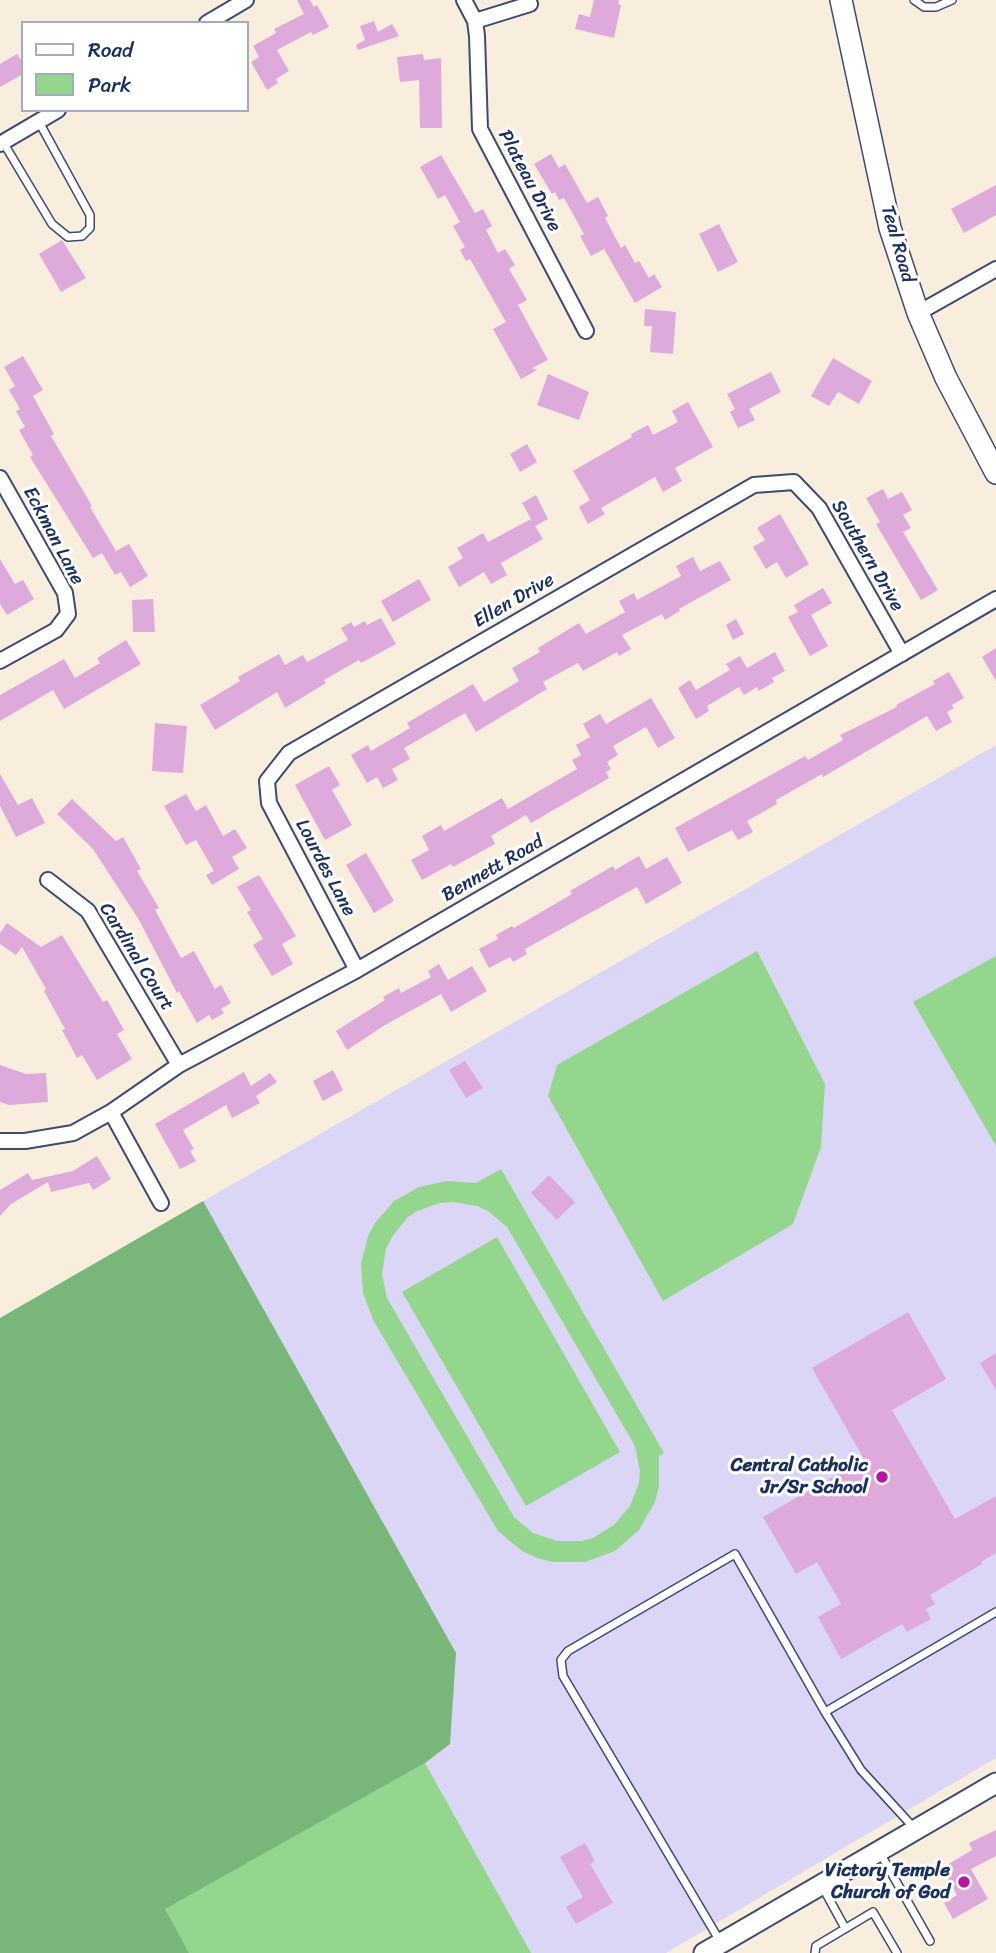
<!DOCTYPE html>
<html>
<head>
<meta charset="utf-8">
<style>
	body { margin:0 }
	#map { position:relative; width:996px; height:1953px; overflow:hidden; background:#f9edde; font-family:Sriracha,sans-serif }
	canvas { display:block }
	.legend { position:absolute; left:21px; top:21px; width:228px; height:91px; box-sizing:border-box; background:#fff; border:2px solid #a4acbf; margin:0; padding:9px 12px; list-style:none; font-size:21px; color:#1b2f5e }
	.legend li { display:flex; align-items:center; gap:14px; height:35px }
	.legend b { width:35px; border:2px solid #a4acbf }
</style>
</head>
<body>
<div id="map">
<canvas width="996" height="1953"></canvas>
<ul class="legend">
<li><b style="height:9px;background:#fff"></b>Road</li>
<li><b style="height:19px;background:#95d68e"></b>Park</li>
</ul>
</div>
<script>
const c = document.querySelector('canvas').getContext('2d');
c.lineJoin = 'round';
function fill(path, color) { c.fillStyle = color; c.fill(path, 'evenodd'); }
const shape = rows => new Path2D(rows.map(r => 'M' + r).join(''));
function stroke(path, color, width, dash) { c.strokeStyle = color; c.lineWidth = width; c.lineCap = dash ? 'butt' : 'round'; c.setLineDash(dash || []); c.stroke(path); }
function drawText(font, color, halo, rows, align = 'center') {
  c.font = font + ' Sriracha,sans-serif'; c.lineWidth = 6; c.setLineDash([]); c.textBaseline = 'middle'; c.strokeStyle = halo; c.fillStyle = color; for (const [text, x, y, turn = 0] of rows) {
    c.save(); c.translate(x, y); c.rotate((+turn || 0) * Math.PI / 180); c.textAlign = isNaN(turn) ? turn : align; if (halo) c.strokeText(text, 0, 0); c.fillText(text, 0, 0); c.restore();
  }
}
fill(shape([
	[996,745,996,1758,666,1953,0,1953,0,1318]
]), '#dcd6f6');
fill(shape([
	[757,951,825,1084,821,1147,793,1224,663,1301,548,1096,557,1065],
	[996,956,996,1146,913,1002],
	[501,1169,664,1453,659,1456,659,1486,655,1502,639,1530,615,1551,585,1562,553,1562,537,1558,522,1551,498,1531,373,1320,363,1293,361,1264,368,1236,375,1223,394,1201,419,1187,447,1181,476,1183],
	[453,1202,477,1206,488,1211,507,1227,635,1446,640,1471,639,1483,630,1506,614,1525,593,1538,581,1541,557,1541,533,1533,514,1517,387,1298,382,1274,386,1249,392,1237,407,1218,417,1211,440,1203],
	[497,1237,620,1452,526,1506,402,1292],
	[425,1763,531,1953,189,1953,164,1909]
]), '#95d68e');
fill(shape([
	[203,1201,456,1653,450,1744,425,1763,165,1909,189,1953,0,1953,0,1318]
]), '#78b779');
fill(shape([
	[297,0,310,0,314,7,317,5,329,27,313,35,311,32,277,50,289,71,276,79,278,83,267,90,251,62,259,57,253,46,276,33,274,29,304,14],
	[594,0,619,0,618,4,621,5,614,38,575,29,579,14,590,17],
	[374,21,378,32,392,24,399,36,358,50,356,45,365,40,360,26],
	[17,54,23,63,23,74,0,87,0,64],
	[423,54,424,60,441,58,442,128,420,128,419,80,400,82,397,57],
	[551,154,559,168,565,164,587,203,598,197,608,216,605,218,621,248,625,245,635,263,639,261,649,278,654,274,662,287,635,303,604,249,591,256,580,236,584,234,564,198,559,200,555,192,552,194,534,164],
	[441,155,475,213,483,209,492,226,486,230,498,253,505,249,515,265,509,269,527,300,518,305,548,360,532,368,537,370,521,379,493,329,506,322,470,259,466,261,460,250,465,247,453,226,460,222,445,195,438,199,420,167],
	[996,185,996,215,964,233,951,209],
	[719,224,738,262,718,272,699,234],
	[62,240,86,278,61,292,39,254],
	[645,309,676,312,673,354,650,352,652,326,644,326],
	[23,356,43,390,33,396,54,434,51,436,92,506,90,507,116,551,129,544,148,576,130,587,121,572,115,575,102,553,93,558,30,457,33,455,19,430,25,427,16,411,20,409,9,390,15,386,4,367],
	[833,358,872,381,859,404,838,392,829,406,811,396],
	[771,372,781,392,749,409,755,420,738,428,730,412,735,409,727,394],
	[548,374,589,392,579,420,537,405],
	[688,402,713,447,675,468,682,481,663,492,655,477,601,508,605,514,588,524,579,507,590,500,573,471,632,437,631,434,648,425,653,435,678,422,672,411],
	[527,444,537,462,520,472,510,454],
	[883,489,888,499,902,492,912,510,903,515,911,528,903,532,938,590,921,600,876,524,880,522,866,498],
	[536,495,548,519,535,526,543,539,501,563,507,575,491,584,484,572,459,587,448,567,463,558,457,548,483,533,488,542,531,519,522,503],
	[780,514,809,564,786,578,777,562,766,569,753,547,765,540,757,528],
	[693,557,700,571,720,561,731,580,679,609,680,611,665,620,662,614,622,635,631,649,619,656,617,652,583,671,578,663,543,682,547,689,476,732,465,713,404,748,410,759,392,769,398,780,383,788,377,777,367,783,351,755,368,745,371,751,410,728,407,723,473,684,484,702,519,681,512,668,540,652,538,648,579,623,586,634,625,612,619,601,634,593,637,600,681,576,676,566],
	[0,559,15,584,23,580,34,599,7,615,0,604],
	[419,579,431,600,393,622,381,601],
	[823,588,832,603,811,615,828,646,810,656,788,617,798,612,794,605],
	[153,599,155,632,133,632,132,600],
	[381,618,396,644,361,663,359,660,324,680,326,683,285,708,277,692,215,730,200,705,240,681,238,677,279,654,285,665,303,655,307,662,348,640,341,628,351,622,354,627,365,621,367,625],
	[736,619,744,634,733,640,726,625],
	[126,640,141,664,64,709,53,690,0,721,0,695,64,659,75,678,100,663,97,658],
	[996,648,996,681,982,657],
	[775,652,785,671,772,678,774,682,759,691,757,687,744,695,739,687,707,706,709,711,696,719,678,688,690,680,696,690,730,670,726,664,740,656,747,668],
	[949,672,964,698,952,705,954,708,947,712,952,722,936,731,927,716,823,777,822,774,776,800,777,804,747,821,753,832,738,840,732,830,688,852,675,828,805,756,808,760,843,740,840,735,897,707,896,705,935,684,933,681],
	[651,698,675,738,658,748,646,727,613,746,618,755,607,762,611,769,606,772,609,778,531,823,526,815,491,836,495,844,453,867,451,864,422,880,411,860,429,850,422,836,441,825,444,831,502,798,508,809,577,769,572,760,581,755,576,745,590,737,583,724,600,714,606,724],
	[155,723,187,726,183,773,152,771],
	[329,766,340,785,332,790,352,825,325,840,295,785],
	[0,774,18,805,32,798,45,823,16,837,0,806],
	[186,794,196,811,206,805,223,836,235,829,247,848,232,857,239,869,212,885,206,875,214,871,196,840,186,845,164,806],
	[72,799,116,841,123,837,141,869,137,871,159,908,155,910,181,958,194,951,215,989,221,985,231,1003,221,1009,224,1013,212,1020,209,1015,197,1023,179,991,177,993,139,920,93,849,57,814],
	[366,853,394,901,374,913,346,865],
	[639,856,646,869,667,857,682,883,646,904,637,887,525,949,527,954,513,962,510,957,489,968,479,949,498,939,496,935,512,926,514,928,572,894,570,891,613,866,615,870],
	[259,875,296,936,282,944,293,964,272,976,253,945,263,939,247,912,251,910,237,887],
	[7,923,41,947,62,935,103,1002,107,1000,124,1030,117,1034,132,1059,97,1080,82,1055,77,1058,62,1030,65,1029,44,991,46,989,22,947,16,955,0,944,0,933],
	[439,964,448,980,472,966,487,991,451,1012,441,994,385,1025,347,1050,336,1031,385,1000,383,997,399,988,401,993,431,977,428,971],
	[465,1061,483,1088,466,1098,449,1070],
	[0,1065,26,1074,46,1073,48,1102,9,1105,0,1102],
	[333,1070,343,1090,323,1101,313,1081],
	[244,1072,251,1086,270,1073,277,1082,256,1096,260,1103,232,1118,226,1105,183,1130,194,1149,190,1151,196,1161,180,1169,155,1124],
	[97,1156,111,1179,93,1190,89,1183,51,1192,48,1182,11,1204,0,1216,0,1190,28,1173,32,1180,73,1171],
	[549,1175,575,1202,557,1220,531,1193],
	[908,1312,946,1379,892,1410,955,1519,996,1496,996,1553,981,1562,982,1564,930,1595,935,1604,926,1609,931,1619,907,1632,902,1624,841,1659,818,1617,841,1604,817,1562,796,1574,763,1517,864,1459,812,1368],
	[996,1353,996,1390,980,1363],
	[996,1830,996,1856,971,1869,988,1899,953,1919,944,1903,957,1895,942,1868,972,1850,969,1843],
	[585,1843,595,1861,590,1864,613,1903,576,1924,566,1907,583,1897,560,1857]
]), '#deaadc');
const lane = shape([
	[914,0,924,7,936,7,952,0],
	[3,142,52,224,68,237,82,236,90,228,90,215,39,122],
	[915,1829,861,1770,825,1712,996,1612],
	[880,1853,930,1941],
	[822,1886,845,1928],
	[721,1943,563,1676,561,1660,568,1651,735,1554,825,1712],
	[815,1953,816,1946,873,1912,897,1953]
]);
const street = shape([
	[464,0,475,21,477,36,480,129,586,331],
	[475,21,530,4],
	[207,23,246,0],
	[0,144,58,110],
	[918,313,996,269],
	[0,478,65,593,68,614,56,630,0,661],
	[48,880,88,911,179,1065],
	[357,970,269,803,267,781,289,753,754,485,794,482,819,508,902,654],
	[111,1112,161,1203],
	[0,1141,25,1141,73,1133,111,1112,179,1065,357,970,996,599]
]);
const secondary = shape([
	[704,1953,996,1783]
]);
const primary = shape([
	[841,0,890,228,918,313,946,378,996,473]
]);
stroke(lane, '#3c4c71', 10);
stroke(street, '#3c4c71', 18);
stroke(secondary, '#3c4c71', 23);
stroke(primary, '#3c4c71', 24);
stroke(lane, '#fff', 7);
stroke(street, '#fff', 14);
stroke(secondary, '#fff', 19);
stroke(primary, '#fff', 21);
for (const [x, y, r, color] of [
	[882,1477,7,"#b5179e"],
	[964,1882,7,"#b5179e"]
]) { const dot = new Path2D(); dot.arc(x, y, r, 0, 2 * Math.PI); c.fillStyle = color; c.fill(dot); stroke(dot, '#fff', 2.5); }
drawText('19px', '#1b2f5e', '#fff', [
	["Plateau Drive",529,181,62],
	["Teal Road",897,244,74],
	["Eckman Lane",53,536,62],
	["Southern Drive",867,556,60],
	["Ellen Drive",514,601,-30],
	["Lourdes Lane",325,868,62],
	["Bennett Road",493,869,-30],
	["Cardinal Court",136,957,58]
]);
drawText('bold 19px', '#1b2f5e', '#fff', [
	["Central Catholic",868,1466],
	["Jr/Sr School",868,1488],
	["Victory Temple",950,1871],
	["Church of God",950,1893]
], 'right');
</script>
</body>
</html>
